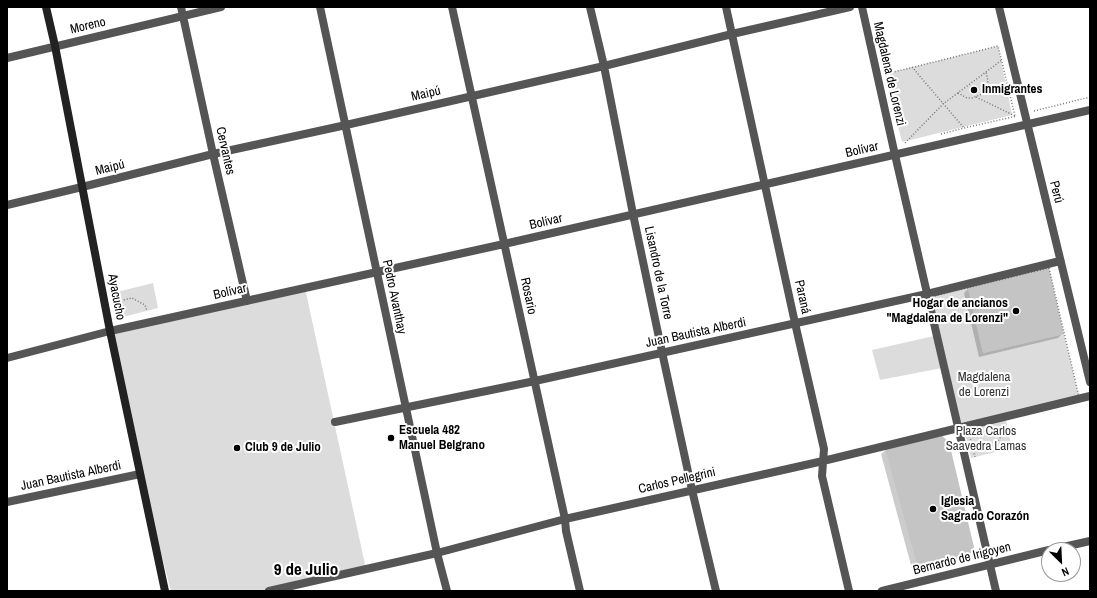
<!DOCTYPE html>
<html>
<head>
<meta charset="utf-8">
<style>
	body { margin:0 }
	#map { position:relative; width:1097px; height:598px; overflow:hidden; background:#fff; font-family:"Archivo Narrow",sans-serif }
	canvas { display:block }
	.frame { position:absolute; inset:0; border:8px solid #000; pointer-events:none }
	.north { position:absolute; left:1041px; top:542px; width:40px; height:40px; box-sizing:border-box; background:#fff; border:1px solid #999; border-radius:50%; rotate:156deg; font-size:11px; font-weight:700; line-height:16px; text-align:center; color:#000 }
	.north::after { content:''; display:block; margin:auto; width:14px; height:18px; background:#000; clip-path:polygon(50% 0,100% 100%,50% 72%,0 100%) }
</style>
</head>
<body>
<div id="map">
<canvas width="1097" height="598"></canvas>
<div class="frame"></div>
<div class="north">N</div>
</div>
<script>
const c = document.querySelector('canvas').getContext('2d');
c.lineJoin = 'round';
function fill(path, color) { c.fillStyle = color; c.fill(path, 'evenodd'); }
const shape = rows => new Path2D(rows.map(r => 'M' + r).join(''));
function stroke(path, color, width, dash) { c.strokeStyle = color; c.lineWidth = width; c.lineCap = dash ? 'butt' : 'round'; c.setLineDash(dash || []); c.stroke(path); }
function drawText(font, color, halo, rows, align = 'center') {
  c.font = font + ' "Archivo Narrow",sans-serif'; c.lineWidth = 4; c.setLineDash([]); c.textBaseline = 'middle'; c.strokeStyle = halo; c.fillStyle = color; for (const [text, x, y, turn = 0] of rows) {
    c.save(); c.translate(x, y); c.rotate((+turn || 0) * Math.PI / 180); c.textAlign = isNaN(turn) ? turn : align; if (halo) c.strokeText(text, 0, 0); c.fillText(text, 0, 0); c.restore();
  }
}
fill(shape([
	[998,46,1012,115,902,142,885,74],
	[153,283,158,308,119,318,113,293],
	[305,288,366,569,267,591,171,591,140,474,110,331],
	[968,288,983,353,1064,334,1079,397,960,424,930,297],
	[934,336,942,368,880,380,872,350],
	[1006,420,1012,448,971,458,964,429]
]), '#dcdcdc');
fill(shape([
	[969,288,1063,333,1058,338,979,357,964,293],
	[886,450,969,553,964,558,912,569,881,454]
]), '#0003');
fill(shape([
	[1049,268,1064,334,983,353,968,288],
	[941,435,949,442,974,547,970,554,917,564,885,449]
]), '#c4c4c4');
stroke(shape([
	[912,67,964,128],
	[886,74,998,46,1015,116],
	[958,93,967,98,972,98,980,95,985,90,988,81,986,72],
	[976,97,1015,116],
	[1034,111,1090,97],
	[941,134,964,128,1017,116],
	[905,143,943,104,1002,60],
	[1049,268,1079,397,960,424,930,297,1049,268],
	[115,302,132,298,145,305,147,311],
	[969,433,975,457],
	[971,451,984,448,996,444,1004,432,1003,426]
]), '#777', 1.5, [1, 2]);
stroke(shape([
	[181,7,213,154,247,301],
	[320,7,406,408,437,553,447,591],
	[452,7,565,519,566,531,580,591],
	[590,7,604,66,633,214,662,352,692,490,716,591],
	[726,7,795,323,824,449,822,476,849,591],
	[862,7,895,155,996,591],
	[999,7,1090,382],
	[7,58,221,7],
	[7,205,82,187,213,154,346,125,604,66,732,34,850,7],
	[7,358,110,331,504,244,1090,110],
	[335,422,535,381,927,294,1060,261],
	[7,502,140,474],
	[1050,550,1090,541],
	[269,591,437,553,565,519,823,461,1090,396],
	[882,591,1049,550]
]), '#555', 8);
stroke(shape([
	[46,7,55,46,110,331,165,591]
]), '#222', 8);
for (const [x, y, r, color] of [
	[974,90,4,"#000"],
	[1016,311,4,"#000"],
	[391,438,4,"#000"],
	[237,448,4,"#000"],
	[933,509,4,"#000"]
]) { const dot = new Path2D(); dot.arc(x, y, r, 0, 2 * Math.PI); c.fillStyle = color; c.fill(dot); stroke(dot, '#fff', 1.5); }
drawText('13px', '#000', '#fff', [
	["Moreno",88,26,-13],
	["Magdalena de Lorenzi",889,74,77],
	["Maipú",426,94,-13],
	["Bolívar",862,150,-13],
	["Cervantes",225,151,77],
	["Maipú",110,168,-14],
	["Perú",1056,192,76],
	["Bolívar",546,222,-13],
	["Lisandro de la Torre",658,273,78],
	["Bolívar",230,292,-13],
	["Rosario",528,296,78],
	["Ayacucho",116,297,79],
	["Pedro Avanthay",394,297,78],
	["Paraná",802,297,78],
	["Juan Bautista Alberdi",696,333,-12],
	["Juan Bautista Alberdi",71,476,-12],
	["Carlos Pellegrini",677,481,-13],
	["Bernardo de Irigoyen",962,559,-14]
]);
drawText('bold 13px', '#000', '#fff', [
	["Inmigrantes",982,90],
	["Hogar de ancianos",1008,304,"right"],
	["\"Magdalena de Lorenzi\"",1008,319,"right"],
	["Escuela 482",399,431],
	["Manuel Belgrano",399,446],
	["Club 9 de Julio",245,448],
	["Iglesia",941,502],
	["Sagrado Corazón",941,517]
], 'left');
drawText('13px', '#333', '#fff', [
	["Magdalena",984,378],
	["de Lorenzi",984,393],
	["Plaza Carlos",986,432],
	["Saavedra Lamas",986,447]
]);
drawText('bold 17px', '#000', '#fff', [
	["9 de Julio",306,570]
]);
</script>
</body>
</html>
